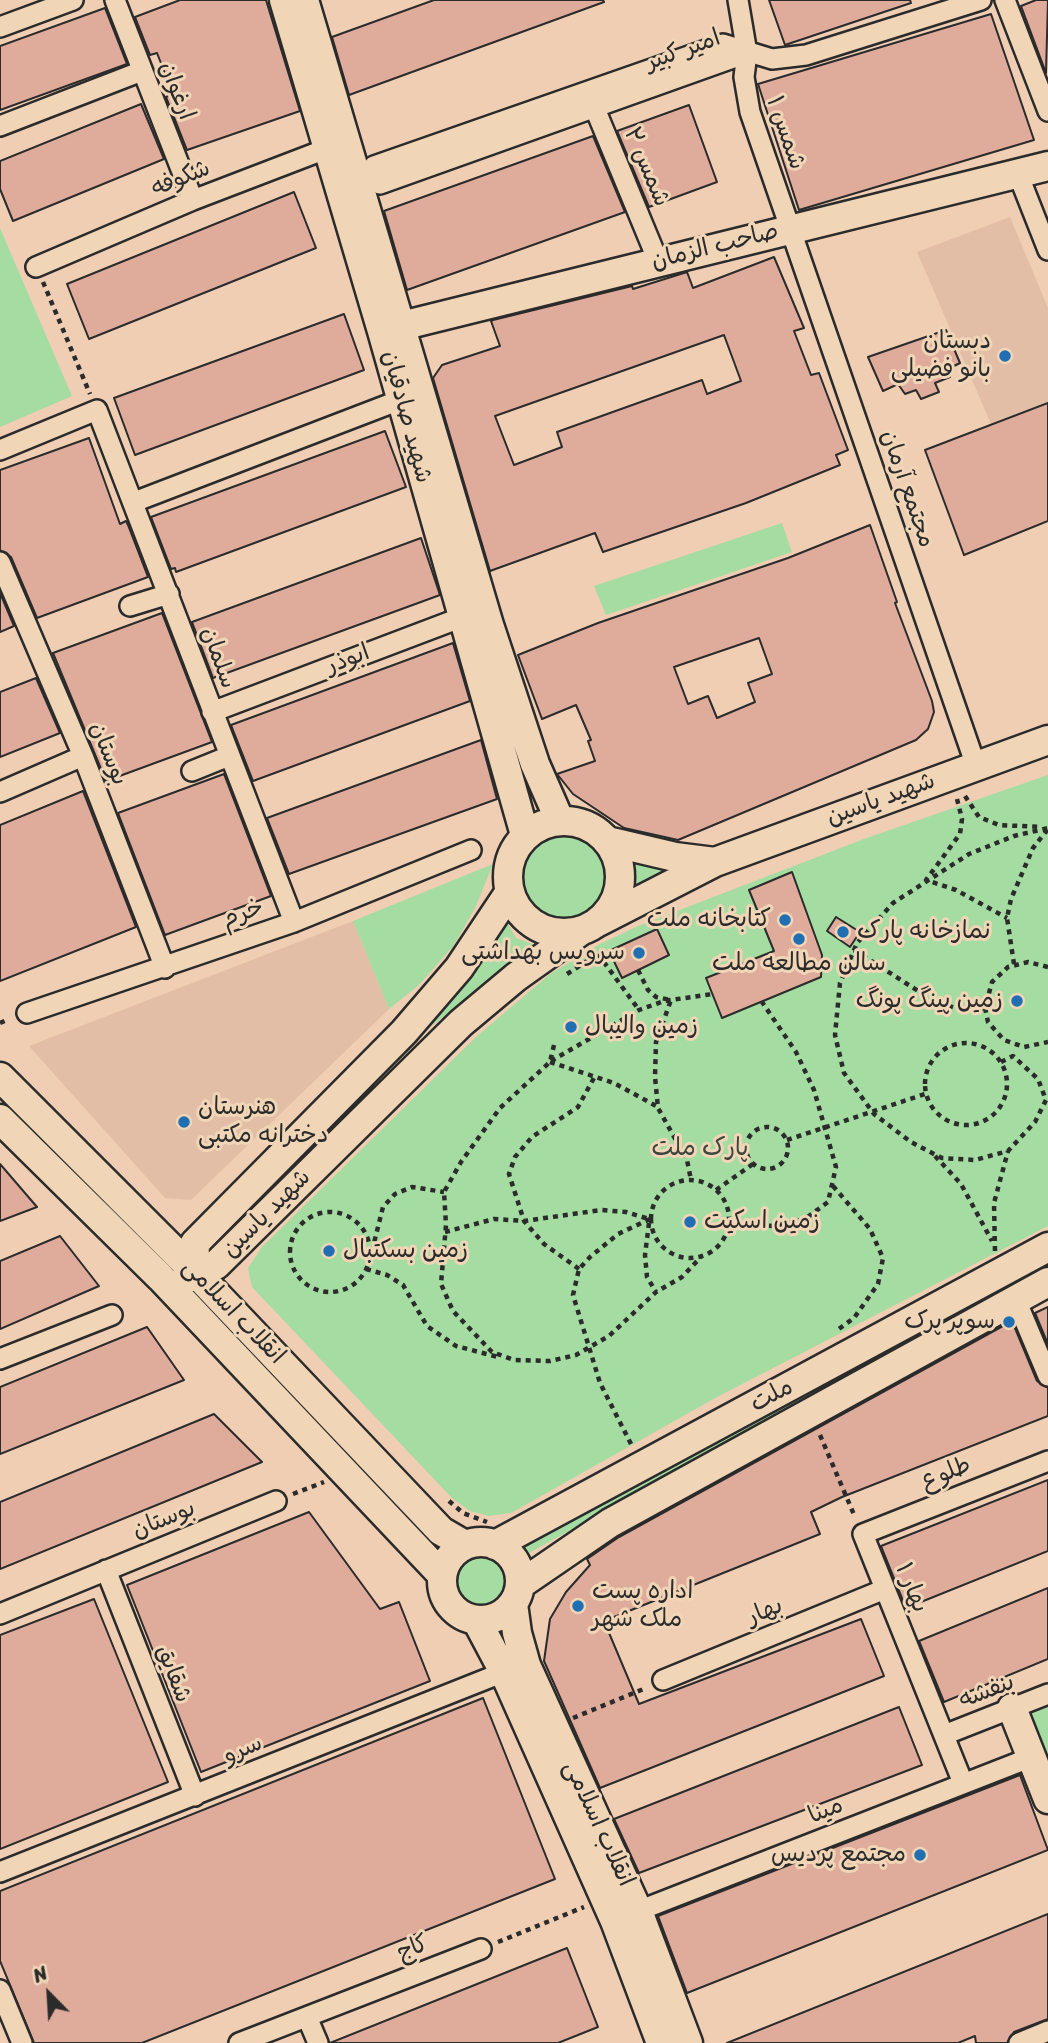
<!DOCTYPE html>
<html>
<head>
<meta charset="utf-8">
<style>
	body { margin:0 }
	#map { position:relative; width:1048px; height:2043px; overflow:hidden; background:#efceb3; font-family:Sriracha,sans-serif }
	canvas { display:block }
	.north { position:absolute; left:14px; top:1959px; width:70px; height:70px; -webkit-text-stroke:5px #f0d5b7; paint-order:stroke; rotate:336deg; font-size:19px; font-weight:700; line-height:28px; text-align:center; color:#2b2b2b }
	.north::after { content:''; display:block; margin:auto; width:24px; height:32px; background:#2b2b2b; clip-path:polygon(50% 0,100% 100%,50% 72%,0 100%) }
</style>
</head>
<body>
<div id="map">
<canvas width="1048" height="2043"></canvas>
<div class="north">N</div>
</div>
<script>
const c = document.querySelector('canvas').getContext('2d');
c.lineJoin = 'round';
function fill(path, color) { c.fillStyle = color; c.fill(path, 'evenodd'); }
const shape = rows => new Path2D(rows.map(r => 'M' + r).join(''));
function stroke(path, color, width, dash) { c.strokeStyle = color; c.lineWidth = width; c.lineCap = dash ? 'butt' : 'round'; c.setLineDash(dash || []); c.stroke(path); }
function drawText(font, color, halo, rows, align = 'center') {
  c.font = font + ' Sriracha,"Playpen Sans Arabic",sans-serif'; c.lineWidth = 6; c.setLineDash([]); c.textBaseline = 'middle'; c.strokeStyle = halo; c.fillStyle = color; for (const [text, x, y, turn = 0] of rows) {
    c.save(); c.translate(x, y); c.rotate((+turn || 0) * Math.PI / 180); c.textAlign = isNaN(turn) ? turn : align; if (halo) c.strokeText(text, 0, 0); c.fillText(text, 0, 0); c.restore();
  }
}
fill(shape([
	[1010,217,1048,308,1048,403,991,424,917,252],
	[353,921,389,1009,191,1200,165,1198,29,1046]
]), '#e2bea7');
fill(shape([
	[0,228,72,396,0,427],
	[782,523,792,552,606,615,594,586],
	[1048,775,1048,1226,717,1397,511,1513,489,1516,470,1511,452,1498,252,1287,248,1268,262,1247,476,1037,550,974,598,945,638,926,864,839],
	'514 876a49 49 0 1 1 98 0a49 49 0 1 1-98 0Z',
	[626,856,693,867,624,889,629,873],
	[493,864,476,906,454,945,419,985,389,1009,353,921],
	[505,919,516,938,535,945,432,1026],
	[989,1288,994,1293,989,1301,525,1555,524,1545],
	'457 1581a26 26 0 1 1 52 0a26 26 0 1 1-52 0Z',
	[1048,1706,1048,1776,1024,1715]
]), '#a4dca1');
const building = shape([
	[180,0,266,0,300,111,187,150,166,97,173,94,157,53,150,55,135,17,180,0],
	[434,0,603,0,604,2,349,95,332,37,434,0],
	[769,0,910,0,911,3,785,45,769,0],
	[1036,0,1048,0,1046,73,1021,6,1036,0],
	[105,8,127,64,0,110,0,46,105,8],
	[991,14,1034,140,799,210,758,84,991,14],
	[141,104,164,159,13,221,0,189,0,161,141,104],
	[689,105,717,182,649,207,617,131,689,105],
	[593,136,625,212,407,290,384,211,593,136],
	[294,192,316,248,89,339,67,284,294,192],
	[774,257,804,328,794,331,811,375,819,373,848,450,836,455,840,465,746,503,603,552,595,533,490,571,433,378,442,365,500,346,491,321,493,320,632,286,633,289,687,272,693,288,774,257],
	[724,335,741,381,707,394,702,380,557,432,562,447,514,465,495,416,724,335],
	[344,314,364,370,135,455,114,398,344,314],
	[946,330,960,363,948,369,950,377,935,383,939,392,921,399,916,390,905,394,898,384,883,391,868,357,946,330],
	[1048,403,1048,521,964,555,925,450,1048,403],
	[385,431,406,487,176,572,175,568,171,569,151,517,385,431],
	[89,438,120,524,126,521,128,525,148,577,37,618,11,557,0,550,0,470,89,438],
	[870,525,897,602,895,603,932,701,934,712,928,729,916,740,678,840,624,828,573,794,557,774,595,761,588,741,591,740,576,705,542,719,518,655,598,623,788,558,870,525],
	[759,638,772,674,748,683,755,702,717,718,708,696,688,704,674,667,759,638],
	[421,538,440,595,213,678,192,622,421,538],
	[0,593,14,626,0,632,0,593],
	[162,613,212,742,106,781,53,653,162,613],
	[453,643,470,701,253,781,231,725,453,643],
	[36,678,60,733,0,757,0,692,36,678],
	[481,740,497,799,289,874,267,818,481,740],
	[224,774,271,896,165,935,118,813,224,774],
	[83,791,136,927,0,981,0,825,83,791],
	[792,872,822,955,821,977,722,1018,706,978,774,951,749,890,792,872],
	[836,917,860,932,850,947,827,931,836,917],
	[657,929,669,955,622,978,609,951,657,929],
	[0,1164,37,1207,0,1221,0,1164],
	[60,1236,99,1286,0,1329,0,1261,60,1236],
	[1048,1307,1048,1344,1035,1313,1048,1307],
	[1012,1321,1037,1381,1048,1388,1048,1416,842,1497,811,1512,820,1534,604,1621,639,1704,861,1619,884,1676,600,1788,544,1661,550,1619,566,1592,590,1565,587,1559,619,1537,1012,1321],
	[147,1327,184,1380,0,1454,0,1387,147,1327],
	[214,1414,262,1462,0,1569,0,1502,214,1414],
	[1048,1480,1048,1551,906,1608,881,1546,1048,1480],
	[309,1512,380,1609,399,1602,430,1681,201,1772,127,1585,309,1512],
	[1048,1588,1048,1659,944,1702,919,1641,1048,1588],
	[94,1599,168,1782,0,1849,0,1635,94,1599],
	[483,1698,555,1879,142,2043,34,2043,0,1961,0,1891,483,1698],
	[899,1707,922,1765,639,1873,614,1819,899,1707],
	[1020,1775,1048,1850,687,1993,658,1916,1020,1775],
	[1048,1914,1048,2019,1014,2032,1007,2043,976,2043,975,2036,958,2043,727,2043,1048,1914],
	[567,1948,598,2027,558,2043,330,2043,567,1948]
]);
fill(building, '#dfab9b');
stroke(building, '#2b2b2b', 2);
const street = shape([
	[115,0,193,200],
	[738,0,747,53,744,77,750,112,976,766],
	[1005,0,1048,111],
	[0,27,73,0],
	[747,53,380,184,372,176,374,166,723,44,772,59,806,55,981,0],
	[591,99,658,261],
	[0,126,142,71],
	[1018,174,1048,250],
	[36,267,193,200,339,144],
	[0,450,97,410,294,922],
	[134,502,413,395],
	[0,562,83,756,165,968],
	[130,606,169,594],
	[212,712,473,613],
	[192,771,229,756],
	[0,792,83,756],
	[27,1013,294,922,471,850],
	[1016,1300,1048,1376],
	[0,1359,112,1315],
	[106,1570,195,1796],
	[0,1614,276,1501],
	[663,1680,885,1589],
	[944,1735,1048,1694],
	[963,1783,863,1534,1048,1461],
	[0,1872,504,1672],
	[638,1911,1032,1757],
	[0,1990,22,2043],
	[307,2017,318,2043],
	[239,2043,481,1949],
	[1019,2043,1048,2031]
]);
const secondary = shape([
	[284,0,382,331,525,835],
	[304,0,489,625,535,764,560,821],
	[385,330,1048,166],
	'508 877a56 56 0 1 1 112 0a56 56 0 1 1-112 0Z',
	[607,841,675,857,715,862],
	[598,922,715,862,1048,740],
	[0,1077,194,1271,441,1531,465,1545],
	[0,1119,161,1278,442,1575],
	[194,1271,195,1243,404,1032,459,968,509,893],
	[182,1282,194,1271,216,1265,461,1023,516,977,582,930],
	'442 1581a39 39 0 1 1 78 0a39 39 0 1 1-78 0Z',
	[495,1545,1048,1247],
	[521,1584,610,1523,1048,1282],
	[513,1604,517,1633,526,1665,638,1911,688,2043],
	[477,1621,504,1672,615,1921,661,2043],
	[1012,1708,1048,1799]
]);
stroke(street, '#2b2b2b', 24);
stroke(secondary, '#2b2b2b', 33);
stroke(shape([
	[43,282,90,394],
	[965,796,979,817,999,825,1041,827],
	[957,799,962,819,960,834,926,880,956,890,1007,918],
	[854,950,937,1003,964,1010,985,1008],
	[598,954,639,1010],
	[1014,964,1007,918,1011,899,1033,848,1048,829],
	[1048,967,1028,962,1008,967,992,982,985,1008,988,1022,1004,1040,1024,1047,1048,1042],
	[638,970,648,990,656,997,671,1000,656,1042,655,1077,658,1108,687,1160,691,1180],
	[567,974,598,954],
	[0,1023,9,1019],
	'925 1084a41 41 0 1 1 82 0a41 41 0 1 1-82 0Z',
	[554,1045,550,1062,500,1108,461,1162,444,1192,446,1225,441,1284,453,1311,492,1352,514,1360,550,1361,576,1355,609,1336,656,1292,682,1277,701,1257],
	[551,1061,639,1010,664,1001,713,994],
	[550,1062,614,1083,658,1107],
	[1001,1062,1013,1056,1038,1079,1046,1100,1035,1122,1008,1151,975,1160,942,1158,932,1153,911,1142,874,1114,844,1073,835,1035,840,983,857,943,893,903,969,854,1014,836,1048,828],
	'746 1148a21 21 0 1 1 42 0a21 21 0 1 1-42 0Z',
	[787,1140,925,1094],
	[935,1156,961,1184,992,1241],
	'651 1219a39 39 0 1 1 78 0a39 39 0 1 1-78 0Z',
	[833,1186,870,1229,883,1258,878,1284,854,1318,836,1331],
	[716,1190,753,1164],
	'290 1252a40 40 0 1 1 80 0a40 40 0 1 1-80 0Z',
	[649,1223,645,1255,647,1277,656,1292],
	[729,1224,774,1226,805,1219,828,1202,836,1167,814,1090,796,1052,762,1002],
	[445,1232,494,1219,524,1221,601,1210,626,1212,649,1219],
	[372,1251,383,1207,395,1194,412,1187,444,1192],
	[995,1251,994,1203,1008,1151],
	[366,1269,387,1275,403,1285,427,1326,456,1346,498,1357],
	[579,1269,544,1244,524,1221,509,1174,515,1157,532,1137,578,1107,595,1076],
	[820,1435,855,1517],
	[631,1444,600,1383,573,1295,579,1269,590,1257,618,1234,650,1219],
	[293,1494,324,1482],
	[449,1501,463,1513,487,1522],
	[573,1718,646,1688],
	[498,1942,584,1907]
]), '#2b2b2b', 4.5, [5, 5]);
stroke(street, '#f0d5b7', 19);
stroke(secondary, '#f0d5b7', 28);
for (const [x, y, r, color] of [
	[1005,356,7,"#1f6fb2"],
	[785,920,7,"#1f6fb2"],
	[843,932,7,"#1f6fb2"],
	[799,939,7,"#1f6fb2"],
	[639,953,7,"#1f6fb2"],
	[1017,1001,7,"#1f6fb2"],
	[571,1027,7,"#1f6fb2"],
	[184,1122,7,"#1f6fb2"],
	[690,1222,7,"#1f6fb2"],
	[329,1251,7,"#1f6fb2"],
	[1009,1322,7,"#1f6fb2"],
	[578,1606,7,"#1f6fb2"],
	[920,1855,7,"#1f6fb2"]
]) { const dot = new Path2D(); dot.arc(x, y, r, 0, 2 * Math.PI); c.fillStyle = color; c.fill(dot); stroke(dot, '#f0d5b7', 2.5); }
drawText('24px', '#2b2b2b', '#f0d5b7', [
	["امیر کبیر",683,51,-20],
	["ارغوان",176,91,69],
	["شمس ۱",785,133,71],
	["شمس ۲",646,167,67],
	["شکوفه",181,179,-22],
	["صاحب الزمان",715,247,-14],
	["شهید صادقیان",406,417,75],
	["مجتمع آرمان",907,489,71],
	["سلمان",218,658,70],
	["ابوذر",348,660,-21],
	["بوستان",108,754,68],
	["شهید یاسین",881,800,-20],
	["خرم",243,914,-20],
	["شهید یاسین",267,1214,-45],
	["انقلاب اسلامی",233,1312,46],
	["ملت",772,1396,-28],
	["طلوع",946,1474,-22],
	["بوستان",164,1520,-22],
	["بهار ۱",911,1588,68],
	["بهار",765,1612,-23],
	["شقایق",173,1674,69],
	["بنفشه",987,1692,-21],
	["سرو",243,1750,-22],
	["مینا",826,1811,-22],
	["انقلاب اسلامی",598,1824,65],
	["کاج",413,1949,-22]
]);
drawText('24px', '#2b2b2b', '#f0d5b7', [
	["دبستان",991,342],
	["بانو فضیلی",991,370],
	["کتابخانه ملت",771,920],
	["نمازخانه پارک",857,932,"left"],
	["سرویس بهداشتی",625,953],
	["سالن مطالعه ملت",799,964,"center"],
	["زمین پینگ پونگ",1003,1001],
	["زمین والیبال",585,1027,"left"],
	["هنرستان",198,1108,"left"],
	["دخترانه مکتبی",198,1136,"left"],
	["زمین اسکیت",704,1222,"left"],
	["زمین بسکتبال",343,1251,"left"],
	["سوپر پرک",995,1322],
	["اداره پست",592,1592,"left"],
	["ملک شهر",592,1620,"left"],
	["مجتمع پردیس",906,1855]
], 'right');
drawText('24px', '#3d463d', '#f0d5b7', [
	["پارک ملت",700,1149]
]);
</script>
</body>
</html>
